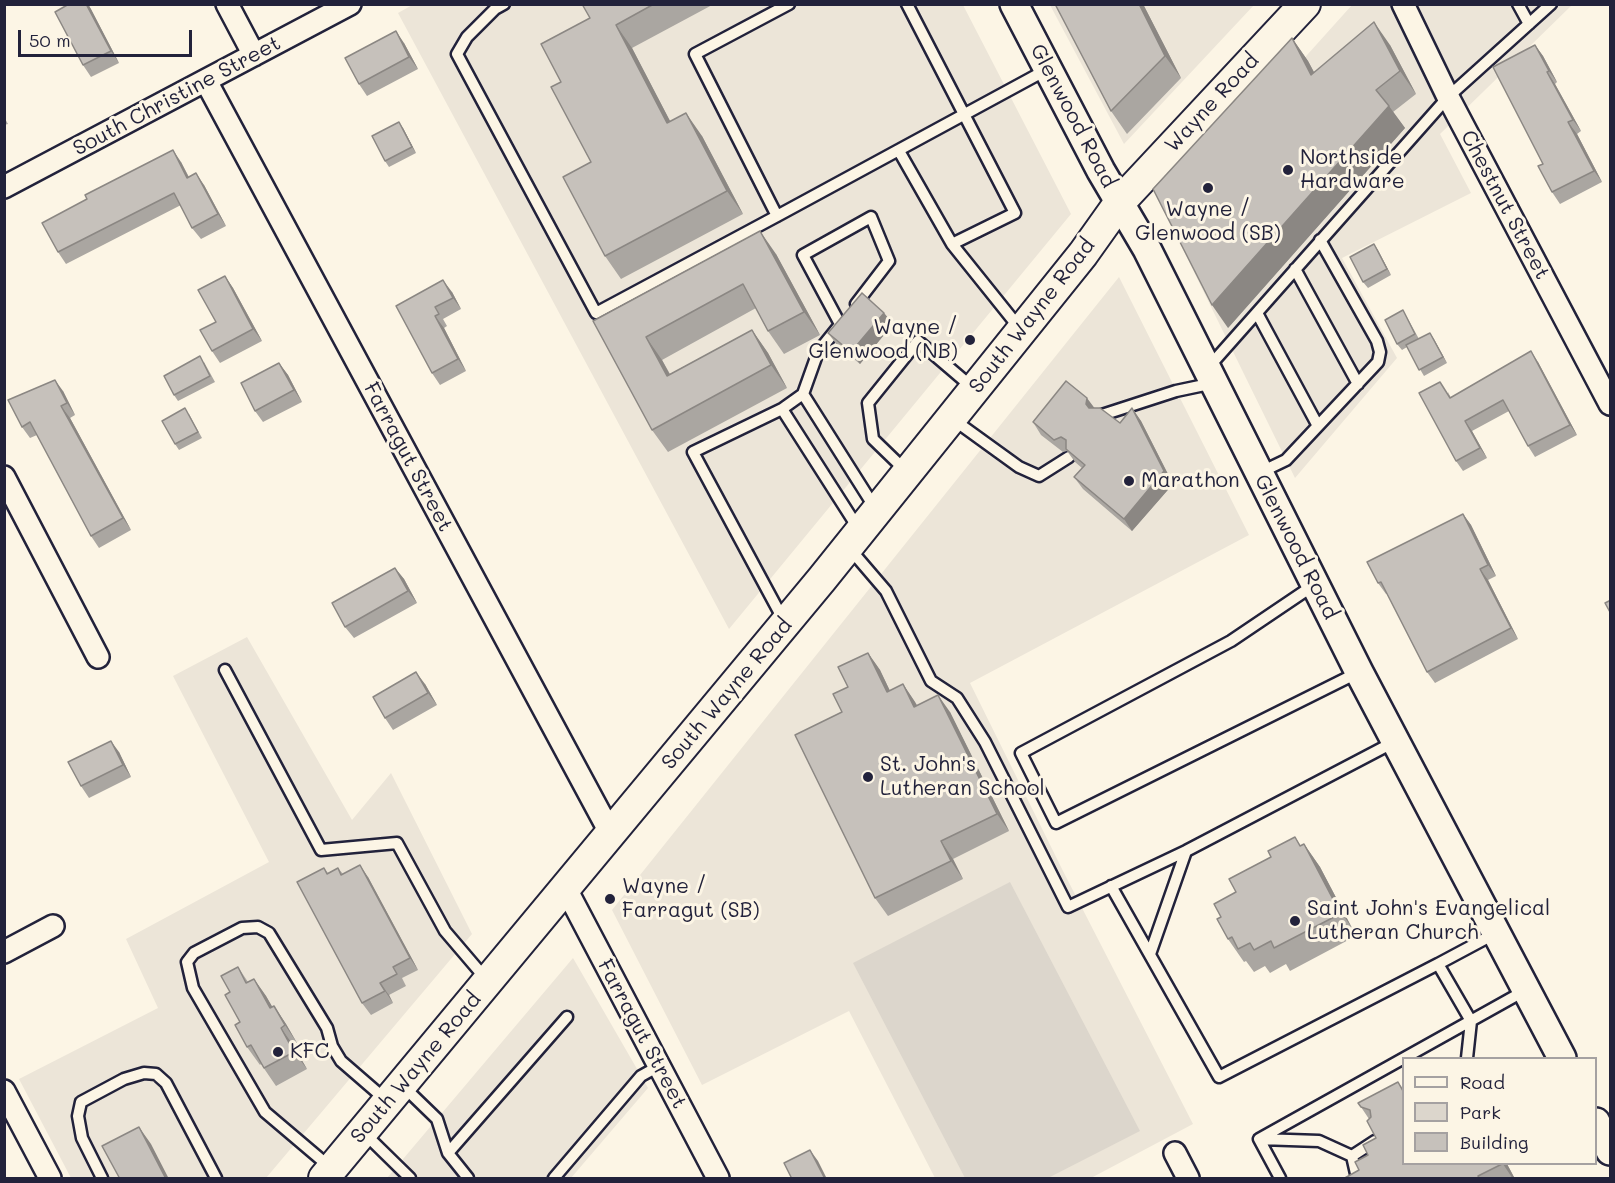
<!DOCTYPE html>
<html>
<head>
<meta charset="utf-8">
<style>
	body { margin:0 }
	#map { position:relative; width:1615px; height:1183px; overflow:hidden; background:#fcf5e5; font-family:Mali,sans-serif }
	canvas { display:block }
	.frame { position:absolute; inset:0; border:6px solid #22223b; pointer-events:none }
	.legend { position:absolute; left:1402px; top:1057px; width:195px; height:108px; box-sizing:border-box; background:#fcf5e5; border:2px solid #a5a1a1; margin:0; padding:8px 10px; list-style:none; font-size:18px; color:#22223b }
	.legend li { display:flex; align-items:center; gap:12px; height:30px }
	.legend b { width:30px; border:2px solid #a5a1a1 }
	.scale { position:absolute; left:18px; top:30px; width:174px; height:27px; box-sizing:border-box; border:3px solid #22223b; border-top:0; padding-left:8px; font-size:18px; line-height:21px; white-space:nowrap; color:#22223b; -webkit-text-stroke:4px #fcf5e5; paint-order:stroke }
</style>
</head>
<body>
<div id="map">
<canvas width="1615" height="1183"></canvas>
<div class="frame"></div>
<ul class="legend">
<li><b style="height:8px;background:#fcf5e5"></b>Road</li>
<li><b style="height:16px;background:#dcd6cc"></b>Park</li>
<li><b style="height:16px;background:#c6c1bb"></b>Building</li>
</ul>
<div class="scale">50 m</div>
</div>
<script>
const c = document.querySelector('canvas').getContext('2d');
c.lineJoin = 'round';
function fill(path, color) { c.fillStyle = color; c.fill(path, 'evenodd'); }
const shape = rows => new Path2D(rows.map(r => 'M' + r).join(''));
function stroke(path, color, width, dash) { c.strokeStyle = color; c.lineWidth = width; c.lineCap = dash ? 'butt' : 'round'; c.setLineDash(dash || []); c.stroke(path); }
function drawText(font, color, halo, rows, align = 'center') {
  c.font = font + ' Mali,sans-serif'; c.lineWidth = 6; c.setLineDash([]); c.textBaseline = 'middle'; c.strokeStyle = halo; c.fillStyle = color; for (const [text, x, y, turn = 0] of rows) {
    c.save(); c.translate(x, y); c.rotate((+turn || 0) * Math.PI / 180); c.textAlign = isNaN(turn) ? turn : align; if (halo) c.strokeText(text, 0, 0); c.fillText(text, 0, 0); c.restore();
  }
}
fill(shape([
	[414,4,963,5,1071,214,729,629,398,13],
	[1050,5,1254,5,1124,144],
	[1352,5,1572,5,1440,134,1471,193,1342,258,1397,358,1295,478,1165,213],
	[1119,277,1249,535,970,683,1063,871,1193,1124,1091,1178,935,1178,849,1011,702,1085,612,910],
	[247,637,352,820,391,773,472,934,266,1178,71,1178,19,1079,158,1008,126,939,269,862,173,676],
	[573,958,648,1088,571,1178,387,1178]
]), '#ece5d8');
fill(shape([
	[1010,882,1140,1131,1048,1178,965,1178,853,963]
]), '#dcd6cc');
const service = shape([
	[504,4,495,9,467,37,457,54,596,313,777,216],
	[789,4,695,54,777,216,1048,69],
	[907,4,1015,213,952,244,1021,330],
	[1518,4,1529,24],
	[899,151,952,244],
	[1295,269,1358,384],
	[1257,313,1318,426],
	[840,324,803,255,871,217,889,261,856,304],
	[1207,369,1448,97,1551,4],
	[803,394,818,352,839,326],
	[782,409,693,452,784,621],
	[1102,415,1176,391,1214,383],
	[954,420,1019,467,1039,476,1069,457],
	[905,470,873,439,868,403,918,341,973,388],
	[1259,473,1286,460,1378,362,1380,352,1377,341,1320,240],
	[858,528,782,409,803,394,875,508],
	[850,549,886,591,931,681,957,698,985,742,1068,907,1186,851,1396,741],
	[1314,585,1231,641,1021,753,1056,823,1359,672],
	[225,670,321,850,397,843,445,931,486,979],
	[1111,886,1219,1077,1438,964,1471,1021,1467,1058],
	[1150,954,1186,851],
	[1438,964,1496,933],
	[404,1087,437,1119,448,1153,468,1178],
	[363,1132,410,1178],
	[1260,1139,1319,1141,1352,1156],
	[448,1153,567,1017],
	[331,1168,265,1112,193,988,187,962,194,953,242,928,258,927,269,933,327,1028,332,1046,341,1061,386,1100],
	[102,1178,82,1138,78,1116,81,1102,124,1079,144,1073,156,1074,166,1083,216,1178],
	[554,1178,641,1076,659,1066],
	[1280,1178,1259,1139,1526,990],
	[1357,1178,1352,1156,1375,1141]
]);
const minor = shape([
	[227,4,254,55],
	[1403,4,1448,97,1610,404],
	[206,81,611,834],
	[4,187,350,4],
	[4,477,98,657],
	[566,889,718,1178],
	[4,952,53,926],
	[4,1091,50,1178],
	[1175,1153,1188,1178]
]);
const tertiary = shape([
	[1014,4,1101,171,1147,249,1359,672,1562,1058],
	[1596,1122,1610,1151]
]);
const secondary = shape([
	[324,1178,822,579,1083,254,1120,202,1305,4]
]);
stroke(service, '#22223b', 15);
stroke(minor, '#22223b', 26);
stroke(tertiary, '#22223b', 32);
stroke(secondary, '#22223b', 34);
stroke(service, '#fcf5e5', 10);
stroke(minor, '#fcf5e5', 21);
stroke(tertiary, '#fcf5e5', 27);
stroke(secondary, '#fcf5e5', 30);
fill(shape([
	[69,4,88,4,119,63,91,77,83,65],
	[582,4,714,4,632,48,670,121,702,136,743,214,621,279,605,256,591,162,561,82,590,18],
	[1055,4,1143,4,1181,78,1127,134,1111,111],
	[1292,38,1308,61,1314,72,1390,45,1416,94,1393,112,1405,128,1228,328],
	[404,43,418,69,367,96,359,84],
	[1535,45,1543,56,1557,82,1555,84,1581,131,1577,134,1602,182,1560,204,1552,192],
	[4,117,8,124,4,125],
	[403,128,416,153,389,167,385,161],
	[181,162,189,177,204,185,226,226,201,239,192,228,181,205,66,264,58,252],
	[1374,244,1391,275,1368,288,1363,282],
	[776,254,820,335,784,354,768,331,756,308,662,360,670,374,752,330,768,353,787,388,668,452,652,430,593,321],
	[225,276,233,288,262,341,220,363,212,351,216,322],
	[452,292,461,309,443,319,447,326,444,328,466,371,440,385,432,373,396,306],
	[1403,310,1419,339,1430,333,1447,363,1424,376,1407,347,1402,350,1397,344],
	[884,313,893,324,860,364,837,345,828,333],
	[204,362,215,382,178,401,174,395],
	[1538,362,1577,435,1535,457,1528,446,1509,411,1472,431,1487,458,1463,471,1456,461,1448,392,1451,398],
	[279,363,288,375,302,402,263,422,255,411],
	[63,391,75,415,70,418,131,530,99,548,91,536,37,435,30,438,22,427],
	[1095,408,1120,423,1132,408,1141,421,1173,484,1132,531,1083,489,1074,477,1082,468,1075,462,1067,451,1063,452,1041,435,1033,422],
	[189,414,202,438,179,450,175,444],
	[1463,514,1471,525,1496,576,1488,580,1518,639,1435,683,1427,672,1387,594,1386,594,1378,583],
	[395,568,404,579,417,603,354,638,345,627],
	[868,653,880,670,890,691,903,684,917,705,950,712,1009,831,953,859,963,879,888,916,875,898,848,687],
	[425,684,437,705,393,730,385,718],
	[119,752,131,777,89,798,81,786],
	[1295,837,1301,846,1304,844,1320,867,1352,928,1349,930,1354,937,1290,971,1286,964,1270,973,1265,966,1254,972,1246,961,1244,962,1228,939,1221,917,1236,892],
	[324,868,328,873,338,868,343,874,368,877,418,970,402,978,406,986,389,995,393,1003,371,1015,362,1003],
	[238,967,248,982,254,979,266,996,272,1007,274,1006,286,1024,297,1043,293,1045,307,1069,276,1086,261,1064,260,1065,247,1047,230,992],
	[1398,1082,1404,1090,1404,1164,1507,1164,1515,1179,1343,1179,1359,1170,1368,1155,1376,1138,1369,1119,1361,1107]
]), '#aaa6a1');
fill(shape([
	[86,4,88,4,91,9,119,63,111,51],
	[1139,4,1143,4,1181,78,1165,56],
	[1374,22,1390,45,1416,94,1400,71],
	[616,25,632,48,683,146,667,123],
	[396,31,404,43,418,69,409,57],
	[1292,38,1308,61,1327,97,1311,75],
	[1535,45,1543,56,1557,82,1549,71],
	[1547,72,1555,84,1581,131,1573,120],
	[1389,106,1405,128,1228,328,1212,305],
	[686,113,702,136,743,214,727,191],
	[399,122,403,128,416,153,412,147],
	[1568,122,1577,134,1602,182,1594,171],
	[173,150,181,162,195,190,187,178],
	[196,173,204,185,226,226,218,214],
	[760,231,776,254,820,335,804,312],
	[1374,244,1378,250,1391,275,1387,269],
	[225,276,233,288,262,341,253,329],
	[443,280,452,292,461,309,453,298],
	[884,313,893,324,860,364,851,352],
	[435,316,444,328,466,371,458,359],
	[752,330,768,353,787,388,771,365],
	[1430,333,1434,339,1447,363,1443,357],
	[646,337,662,360,683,399,667,376],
	[1531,351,1538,362,1577,435,1570,425],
	[279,363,288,375,302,402,294,390],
	[55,380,63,391,75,415,67,403],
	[1087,398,1096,410,1095,417,1086,404],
	[61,406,70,418,131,530,123,518],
	[1132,408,1141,421,1173,484,1132,531,1124,519],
	[1465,421,1472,431,1487,458,1480,448],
	[1463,514,1471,525,1496,576,1488,565],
	[395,568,404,579,417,603,408,591],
	[1480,569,1488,580,1518,639,1511,628],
	[868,653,880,670,899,710,887,692],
	[416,672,425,684,437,705,428,693],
	[903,684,915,702,926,724,914,707],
	[938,695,950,712,1009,831,997,814],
	[111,741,119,752,131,777,123,765],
	[941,841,953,859,963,879,951,861],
	[1304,844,1320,867,1352,928,1336,905],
	[360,865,368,877,418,970,410,958],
	[254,979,266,996,283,1025,270,1008],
	[380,983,389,995,393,1003,385,991],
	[274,1006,286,1024,297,1043,285,1025],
	[281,1028,293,1045,307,1069,294,1052],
	[139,1127,151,1144,169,1179,166,1179],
	[810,1150,818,1161,827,1179,825,1179],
	[1503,1164,1507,1164,1515,1179,1513,1179]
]), '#8b8783');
const building = shape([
	[69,4,86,4,111,51,83,65,55,12,69,4],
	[582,4,654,4,616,25,667,123,686,113,727,191,605,256,563,177,591,162,551,87,561,82,541,44,590,18,582,4],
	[1055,4,1139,4,1165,56,1111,111,1055,4],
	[1374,22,1400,71,1376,90,1389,106,1212,305,1153,189,1292,38,1311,75,1374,22],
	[396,31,409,57,359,84,345,58,396,31],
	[1535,45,1549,71,1547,72,1573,120,1568,122,1594,171,1552,192,1538,166,1543,164,1493,67,1535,45],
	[399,122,412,147,385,161,372,136,399,122],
	[173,150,187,178,196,173,218,214,192,228,174,193,58,252,42,223,87,199,85,195,173,150],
	[760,231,804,312,768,331,743,284,646,337,667,376,752,330,771,365,652,430,593,321,760,231],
	[1374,244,1387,269,1363,282,1350,257,1374,244],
	[225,276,253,329,212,351,200,330,216,322,198,290,225,276],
	[443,280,453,298,435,307,439,314,435,316,458,359,432,373,396,306,443,280],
	[862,293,884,313,851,352,828,333,862,293],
	[1403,310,1415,334,1397,344,1385,320,1403,310],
	[1430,333,1443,357,1419,370,1406,345,1430,333],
	[1531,351,1570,425,1528,446,1503,400,1465,421,1480,448,1456,461,1419,393,1440,382,1450,398,1531,351],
	[200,356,210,376,174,395,164,376,200,356],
	[279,363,294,390,255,411,241,383,279,363],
	[55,380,67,403,61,406,123,518,91,536,30,422,22,427,8,400,55,380],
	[1066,381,1087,398,1086,404,1089,408,1100,408,1120,423,1132,408,1164,471,1124,519,1074,477,1085,465,1066,449,1066,440,1061,437,1054,440,1033,422,1066,381],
	[185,408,198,432,175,444,162,421,185,408],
	[1463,514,1488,565,1480,569,1511,628,1427,672,1381,582,1378,583,1367,562,1463,514],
	[395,568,408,591,345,627,332,603,395,568],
	[1611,600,1611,614,1605,603,1611,600],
	[868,653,887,692,903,684,914,707,938,695,997,814,941,841,951,861,875,898,795,735,842,712,833,694,848,687,838,667,868,653],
	[416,672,428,693,385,718,373,697,416,672],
	[111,741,123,765,81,786,68,762,111,741],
	[1295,837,1300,846,1304,844,1336,905,1333,907,1338,915,1274,948,1271,941,1254,950,1250,943,1238,949,1232,937,1228,939,1217,919,1221,917,1214,904,1236,892,1229,879,1271,857,1268,851,1295,837],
	[360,865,410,958,393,967,397,974,380,983,385,991,362,1003,297,882,324,868,327,874,338,868,341,875,360,865],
	[238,967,246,983,254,979,270,1008,274,1006,285,1025,281,1028,294,1052,264,1068,251,1045,247,1047,235,1025,240,1022,225,995,230,992,221,976,238,967],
	[1398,1082,1404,1093,1404,1164,1502,1164,1478,1176,1480,1179,1343,1179,1359,1170,1355,1162,1368,1155,1363,1145,1376,1138,1367,1121,1371,1117,1370,1110,1361,1107,1358,1103,1398,1082],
	[139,1127,166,1179,120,1179,102,1146,139,1127],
	[810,1150,825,1179,792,1179,784,1163,810,1150]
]);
fill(building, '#c6c1bb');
stroke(building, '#8b8783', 1.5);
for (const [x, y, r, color] of [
	[1288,170,6,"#22223b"],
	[1208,188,6,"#22223b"],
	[970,340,6,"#22223b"],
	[1129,481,6,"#22223b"],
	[868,777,6,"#22223b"],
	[610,899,6,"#22223b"],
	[1295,921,6,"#22223b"],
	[278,1052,6,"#22223b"]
]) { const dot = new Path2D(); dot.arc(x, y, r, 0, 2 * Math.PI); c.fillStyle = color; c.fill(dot); stroke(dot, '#fcf5e5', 2); }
drawText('21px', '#22223b', '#fcf5e5', [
	["South Christine Street",177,96,-28],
	["Wayne Road",1212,103,-47],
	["Glenwood Road",1073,116,62],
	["Chestnut Street",1505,205,62],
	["South Wayne Road",1032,316,-52],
	["Farragut Street",408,457,62],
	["Glenwood Road",1296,547,63],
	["South Wayne Road",727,694,-50],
	["Farragut Street",642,1034,62],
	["South Wayne Road",416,1068,-50]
]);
drawText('21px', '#22223b', '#fcf5e5', [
	["Northside",1300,158],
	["Hardware",1300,182],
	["Wayne /",1208,210,"center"],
	["Glenwood (SB)",1208,234,"center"],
	["Wayne /",958,328,"right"],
	["Glenwood (NB)",958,352,"right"],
	["Marathon",1141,481],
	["St. John's",880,765],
	["Lutheran School",880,789],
	["Wayne /",622,887],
	["Farragut (SB)",622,911],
	["Saint John's Evangelical",1307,909],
	["Lutheran Church",1307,933],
	["KFC",290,1052]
], 'left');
</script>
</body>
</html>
